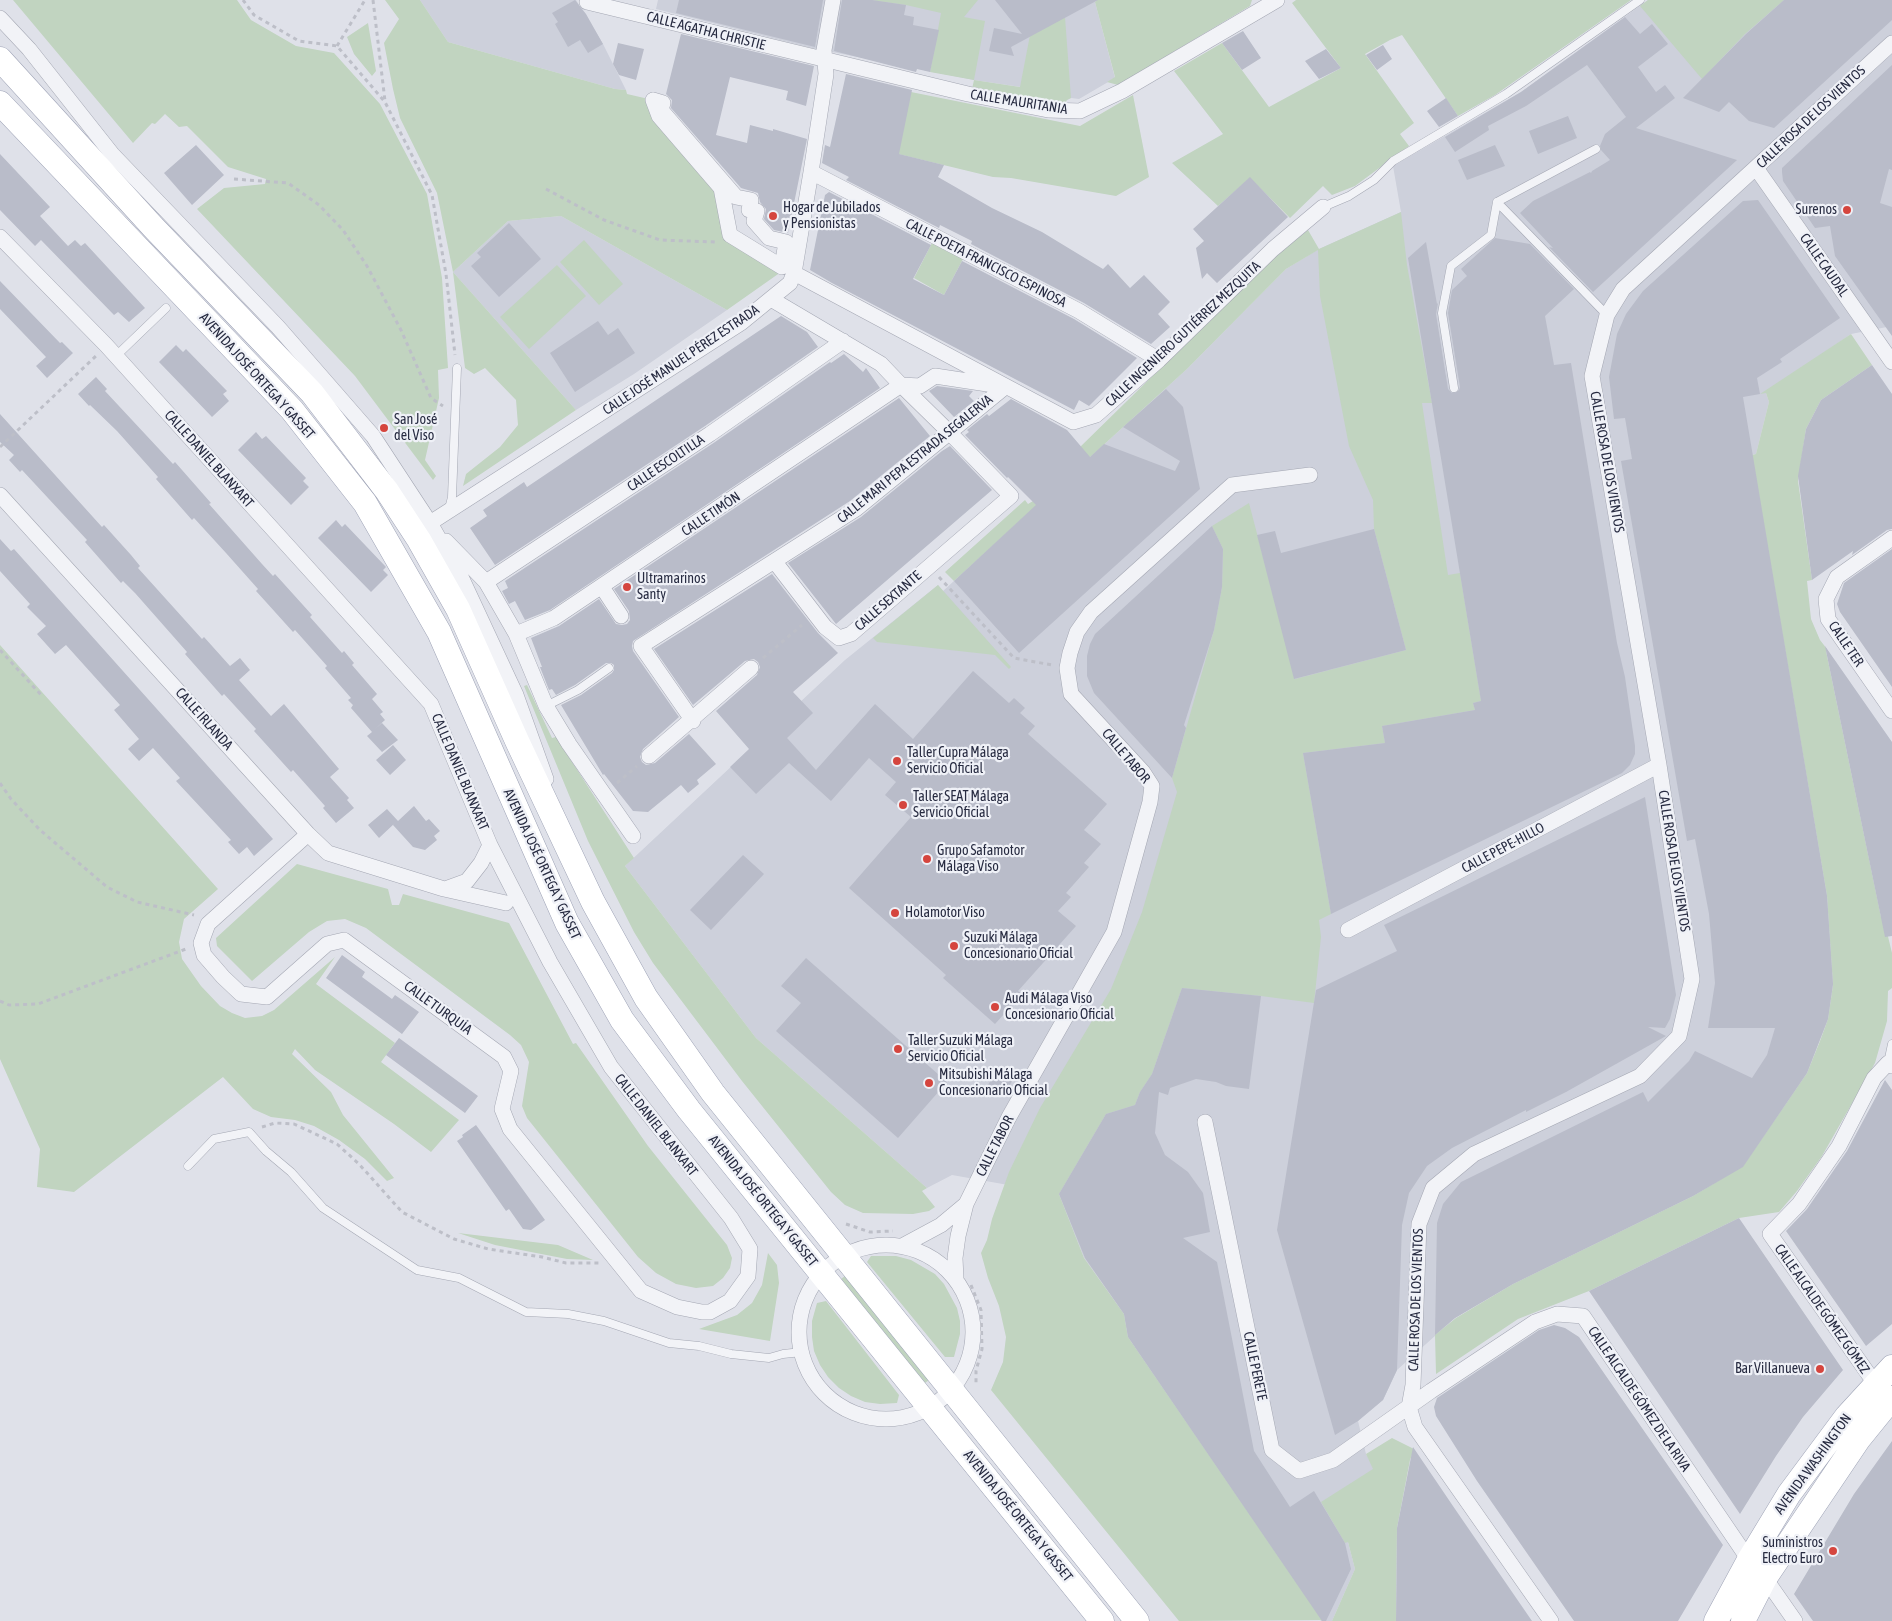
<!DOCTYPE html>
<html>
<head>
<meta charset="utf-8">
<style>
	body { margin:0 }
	canvas { display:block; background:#dfe1e9 }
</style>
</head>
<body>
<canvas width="1892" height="1621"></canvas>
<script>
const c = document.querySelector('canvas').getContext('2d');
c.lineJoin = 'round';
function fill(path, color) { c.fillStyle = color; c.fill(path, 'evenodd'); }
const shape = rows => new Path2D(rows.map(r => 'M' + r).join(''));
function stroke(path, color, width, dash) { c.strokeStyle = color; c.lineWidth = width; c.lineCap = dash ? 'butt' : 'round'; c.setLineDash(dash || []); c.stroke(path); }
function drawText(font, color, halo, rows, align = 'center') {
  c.font = font + ' "Asap Condensed",sans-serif'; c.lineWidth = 4.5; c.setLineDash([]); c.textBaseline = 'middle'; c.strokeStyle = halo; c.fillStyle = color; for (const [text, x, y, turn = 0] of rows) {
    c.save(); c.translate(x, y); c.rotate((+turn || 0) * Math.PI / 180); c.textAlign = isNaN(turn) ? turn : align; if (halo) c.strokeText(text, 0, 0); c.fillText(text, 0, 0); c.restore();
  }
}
fill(shape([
	[420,0,576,0,603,44,626,90,615,89,448,42],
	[658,0,1097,0,1095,2,1115,78,1079,99,1071,98,1067,100,1021,87,974,80,812,48,656,9],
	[1648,0,1892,0,1892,326,1851,334,1766,393,1769,402,1756,454,1752,455,1827,896,1833,985,1828,1019,1807,1073,1743,1166,1693,1196,1513,1284,1455,1318,1397,1370,1383,1400,1358,1421,1366,1454,1374,1468,1348,1542,1355,1569,1332,1621,1321,1621,1128,1337,1124,1314,1084,1258,1059,1194,952,1175,927,1188,756,1038,625,866,845,660,938,585,943,591,1187,369,1286,269,1319,249,1401,212,1393,166,1521,92],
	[561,216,727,310,634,374,576,410,453,272,508,221]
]), '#cdd0db');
fill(shape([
	[13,0,237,0,251,20,296,46,334,53,380,104,427,194,442,278,448,368,438,370,439,398,425,460,436,476,433,480,355,376,197,209,224,188,265,184,266,179,228,167,187,126,179,127,165,114,155,124,152,123,133,143],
	[385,0,420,0,448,42,615,89,626,90,627,94,653,100,721,188,730,235,781,272,727,310,561,216,508,221,453,272,576,410,463,486,466,474,500,447,518,425,516,400,485,368,474,374,465,368,453,272,437,193,400,118,393,89,384,43,399,19],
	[870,0,978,0,964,17,985,21,974,80,1020,87,1030,35,1065,17,1071,98,1067,100,1064,105,972,89,974,80,930,72,941,13,906,5],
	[1097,0,1252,0,1250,6,1118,85,1107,82,1115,77,1095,2],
	[1296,0,1631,0,1495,95,1458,116,1402,35,1390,40,1365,54,1414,123,1400,134,1409,146,1355,186,1332,195,1323,186,1290,218,1250,178,1218,206,1172,163,1223,134,1174,71,1222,43,1269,107,1341,68,1292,3],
	[1648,0,1784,0,1745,34,1702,79,1640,6],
	[368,23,376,71,372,76,354,54,347,37],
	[911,92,1080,126,1133,95,1149,177,1116,196,1011,178,993,177,898,154],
	[1401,212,1407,265,1432,403,1422,403,1448,575,1460,573,1481,701,1473,703,1475,710,1382,726,1385,743,1303,753,1331,914,1319,920,1321,937,1314,1003,1261,996,1182,988,1152,1074,1140,1092,1135,1105,1106,1114,1059,1194,1084,1258,1124,1314,1128,1337,1322,1620,1179,1621,991,1390,1003,1362,1006,1337,999,1306,988,1278,981,1253,987,1240,992,1219,1009,1172,1040,1108,1111,989,1142,912,1177,792,1172,778,1214,630,1222,587,1223,549,1212,526,1249,503,1295,679,1406,650,1374,529,1373,500,1349,446,1320,296,1318,250,1286,269,1187,369,954,581,945,572,1025,500,1028,504,1033,501,1029,497,1275,256,1308,230,1319,249],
	[584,240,623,284,599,305,560,262],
	[932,243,963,259,944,295,914,278],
	[557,265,586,296,529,349,500,317],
	[1851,334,1872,365,1821,400,1806,429,1798,481,1812,580,1807,581,1811,619,1820,640,1827,649,1826,651,1881,917,1883,916,1892,953,1892,988,1888,991,1887,1021,1875,1063,1822,1156,1797,1191,1779,1212,1739,1218,1589,1291,1518,1319,1436,1374,1435,1335,1456,1318,1513,1284,1693,1196,1743,1166,1807,1073,1820,1041,1828,1019,1833,985,1827,896,1752,455,1756,454,1769,402,1766,393,1760,394],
	[938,585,1011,667,1009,669,995,655,877,642,873,638],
	[0,645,218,889,184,919,179,942,182,959,201,986,220,1006,232,1013,245,1018,262,1016,274,1010,335,957,316,984,395,1043,381,1062,459,1120,431,1152,394,1124,315,1070,295,1049,292,1054,331,1092,343,1115,394,1178,387,1181,365,1159,339,1140,314,1126,295,1120,271,1117,253,1109,223,1077,74,1192,37,1187,40,1149,0,1059],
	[527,685,552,738,556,737,634,858,625,866,756,1038,927,1188,922,1191,935,1207,929,1211,913,1214,863,1213,845,1205,831,1192,742,1081,653,963,634,932,588,841,524,686],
	[297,864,388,889,392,905,399,905,403,894,509,923,573,1044,576,1043,648,1146,727,1245,732,1258,730,1268,723,1278,713,1286,696,1288,676,1284,656,1273,638,1257,527,1118,522,1106,529,1062,521,1045,510,1035,366,928,345,919,327,921,309,932,252,981,217,946,216,938],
	[458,1233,558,1245,593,1260,567,1259,495,1245],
	[768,1253,777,1265,779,1283,770,1341,699,1329,737,1315,752,1303,762,1285],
	[871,1256,896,1256,911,1260,935,1274,944,1284,957,1308,960,1321,960,1334,954,1357,945,1357,867,1262],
	[845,1276,929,1380,925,1383,841,1279],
	[826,1301,899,1395,897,1403,880,1404,865,1402,851,1396,839,1388,828,1377,820,1365,814,1351,812,1337,812,1321,817,1303],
	[1392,1438,1414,1449,1410,1460,1397,1528,1396,1621,1332,1621,1355,1569,1348,1542,1345,1543,1321,1502,1373,1469,1366,1454]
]), '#c1d4c0');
fill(shape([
	[575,0,586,14,603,44,588,53,580,40,568,47,555,24,558,22,552,13],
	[679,0,823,0,815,47,676,13],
	[842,0,872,0,906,5,904,15,914,17,913,25,939,30,930,72,917,69,916,72,834,51],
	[995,0,1098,0,1011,47,1014,56,989,51,994,28,1022,34],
	[1784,0,1892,0,1892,20,1774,128,1749,121,1729,102,1719,112,1683,98,1746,34],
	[1625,17,1640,34,1652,24,1668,44,1638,67,1656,92,1665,85,1675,98,1636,128,1737,160,1593,292,1549,247,1553,248,1520,213,1533,201,1590,172,1591,173,1592,171,1610,160,1601,150,1600,146,1605,134,1626,117,1587,65,1526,106,1488,126,1489,130,1455,152,1445,137,1521,92],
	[1243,31,1261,58,1242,70,1222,43],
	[681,34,814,66,806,106,786,100,788,91,730,77,716,135,747,143,750,125,773,131,773,129,807,139,788,233,774,230,764,219,766,209,760,202,758,193,741,188,671,108,672,100,666,94],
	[618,43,644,49,636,80,619,75,613,64],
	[1383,45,1392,59,1377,70,1366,55],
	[1326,49,1341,68,1319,79,1305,61],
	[1892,65,1892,170,1889,169,1880,203,1892,207,1892,336,1835,256,1830,226,1815,228,1783,181,1782,172,1782,168],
	[846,74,912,90,899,154,944,165,938,177,992,208,1042,232,1103,269,1108,264,1130,288,1144,275,1170,302,1158,314,1170,327,1151,344,1084,303,971,244,972,241,940,225,939,228,846,180,849,177,822,163,825,145,830,147],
	[1446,98,1458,116,1439,127,1427,111],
	[1568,116,1577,138,1538,154,1529,131],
	[196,145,224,175,192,205,164,173],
	[1495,145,1505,166,1467,180,1458,160],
	[0,154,50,207,40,216,68,246,75,240,81,246,85,243,145,308,129,322,118,312,114,315,41,240,35,246,0,210],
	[1250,177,1288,217,1217,283,1207,273,1202,279,1196,248,1204,241,1193,229],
	[829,192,931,245,913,279,944,295,962,261,1074,319,1137,358,1089,406,1079,400,1074,410,832,283,810,270,825,195],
	[1758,200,1840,318,1780,359,1782,362,1757,378,1760,394,1743,397,1827,896,1833,984,1828,1019,1807,1073,1743,1167,1693,1196,1513,1284,1455,1318,1435,1335,1437,1223,1443,1204,1461,1182,1643,1092,1648,1102,1689,1061,1695,1051,1752,1078,1767,1055,1775,1028,1708,1028,1715,983,1709,914,1695,839,1687,841,1621,461,1632,459,1625,418,1614,419,1609,377,1617,334,1626,314,1643,291,1743,201],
	[509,223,541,259,499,297,471,266,481,257,477,253],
	[1495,238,1530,244,1574,289,1545,316,1554,365,1571,363,1617,643,1625,677,1635,746,1635,754,1630,765,1622,773,1331,914,1303,753,1385,743,1382,726,1475,710,1473,703,1481,701,1408,258,1426,242,1437,304,1438,303,1436,314,1448,389,1452,393,1455,393,1459,390,1460,387,1448,313,1452,290,1467,276,1461,269],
	[0,281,60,343,62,342,73,353,47,378,36,366,46,357,0,309],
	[781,316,807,332,818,347,705,426,495,565,470,528,487,516,483,510,524,482,527,487],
	[598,321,608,335,618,328,635,353,575,392,550,353],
	[176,345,183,352,186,349,227,391,223,394,229,401,212,417,159,362],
	[844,354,863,372,866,368,880,388,550,610,525,620,515,601,509,604,502,591,508,588,505,581,715,442,830,362,831,363],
	[1872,365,1892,394,1892,529,1887,530,1852,555,1853,551,1812,580,1798,476,1806,429,1821,400],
	[96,377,107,389,105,391,173,464,175,462,211,503,209,504,262,564,273,576,275,574,312,615,310,617,342,653,344,651,354,663,352,665,377,694,372,699,383,712,380,714,385,720,375,729,382,723,398,740,382,752,367,736,372,732,351,708,353,705,348,700,351,698,325,668,327,666,295,630,293,632,266,602,256,591,258,589,226,553,194,518,192,520,156,479,158,477,117,431,90,405,89,406,78,394],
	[937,386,973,391,969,396,974,401,954,417,929,391],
	[1166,389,1183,407,1200,489,1019,653,954,581,1036,505,1008,477,1007,478,965,435,969,432,967,430,987,414,989,416,1011,399,1067,430,1090,457,1104,444,1175,471,1180,461,1123,427],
	[899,398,930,436,850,501,633,641,632,646,633,651,679,717,643,749,640,757,642,762,646,765,655,763,689,734,716,764,697,780,699,784,688,793,681,785,648,812,633,811,604,774,603,775,561,705,581,695,612,673,614,670,614,665,611,663,606,663,575,685,556,695,552,689,549,690,540,667,542,667,531,638,559,626,599,599,616,624,622,625,627,624,630,620,629,611,614,589],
	[0,414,102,527,104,525,131,555,140,566,138,568,202,639,204,637,230,666,240,658,250,670,239,680,271,716,284,704,339,769,330,777,349,798,347,800,354,808,336,823,323,808,325,806,293,770,291,772,254,731,256,729,224,694,222,696,185,654,187,652,135,593,123,581,121,583,85,542,87,540,22,470,20,472,9,460,14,455,0,442],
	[256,432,262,439,266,436,306,478,303,481,309,487,291,505,238,450],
	[950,446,992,490,836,624,788,563,861,517,942,451],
	[336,520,342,527,345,524,386,567,383,570,388,575,371,592,318,538],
	[1212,526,1223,549,1222,587,1214,630,1184,725,1186,728,1172,778,1094,693,1087,676,1087,656,1090,644,1095,634],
	[1374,529,1406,650,1294,679,1257,535,1275,531,1281,553],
	[0,539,11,551,14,549,273,839,254,856,247,847,239,854,228,842,231,840,176,781,180,778,153,748,139,761,128,749,139,739,114,710,120,705,66,645,55,654,37,634,46,626,27,607,30,604,0,571],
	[1892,549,1892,687,1840,612,1837,604,1844,583],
	[772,574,818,633,838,653,793,692,813,713,787,738,816,770,875,704,913,739,973,671,1009,703,1014,698,1025,708,1020,713,1035,726,1028,734,1107,804,1084,830,1101,844,1084,863,1089,867,1066,893,1071,897,1058,911,1076,926,1018,991,1022,994,995,1024,943,978,946,975,849,888,911,817,885,795,896,782,869,758,831,801,789,763,756,794,730,767,749,749,716,711,757,675,760,667,758,662,754,659,745,661,693,705,654,649],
	[1825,646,1892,742,1892,936,1885,937],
	[393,745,406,760,390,775,376,760],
	[1645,797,1676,995,1670,1019,1665,1028,1648,1027,1666,1036,1566,1092,1526,1112,1526,1110,1452,1148,1427,1166,1409,1193,1402,1225,1397,1370,1383,1400,1358,1421,1335,1435,1277,1230,1316,990,1397,951,1384,925],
	[414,806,426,821,429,819,440,831,434,836,437,840,425,850,413,847,393,825,395,823,379,838,368,825,387,809,398,821],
	[743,855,764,874,711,930,690,910],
	[342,955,365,972,362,977,392,999,395,995,419,1012,402,1034,326,978],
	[806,958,947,1082,898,1138,776,1031,801,1003,781,986],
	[1182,988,1261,996,1249,1089,1226,1086,1216,1082,1196,1079,1170,1088,1168,1095,1159,1092,1155,1133,1165,1155,1188,1172,1203,1193,1210,1232,1183,1238,1217,1262,1254,1451,1290,1507,1314,1491,1345,1543,1351,1569,1326,1621,1322,1621,1128,1337,1124,1314,1085,1258,1059,1194,1106,1114,1135,1105,1140,1092,1152,1074],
	[399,1038,478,1096,465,1113,386,1055],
	[998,1067,1015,1076,1004,1095,988,1085],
	[1885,1080,1892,1090,1892,1324,1866,1346,1786,1231,1807,1209,1847,1151],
	[476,1125,545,1220,531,1230,523,1229,509,1209,506,1211,457,1141,463,1137,462,1135],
	[1739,1218,1843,1370,1803,1417,1776,1456,1740,1514,1589,1291],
	[1554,1325,1565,1328,1579,1337,1723,1545,1678,1621,1574,1621,1477,1481,1436,1416,1434,1407,1437,1398,1539,1330],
	[1892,1441,1892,1621,1813,1621,1794,1594,1854,1494],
	[1413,1447,1455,1509,1532,1621,1396,1621,1397,1528]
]), '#b9bcc9');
const lane = shape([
	[1497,202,1607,315],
	[1497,202,1596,149],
	[1323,207,1349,196,1374,180,1393,161,1506,94,1640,0],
	[116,356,166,308],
	[1454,388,1442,313,1451,266,1491,235,1497,202],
	[449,509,452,497,457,368],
	[546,706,578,690,609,668],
	[1888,1063,1892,1044],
	[188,1166,214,1139,249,1132,266,1151,291,1172,323,1208,417,1270,459,1278,526,1312,568,1314,604,1321,669,1343,699,1346,731,1354,769,1358,783,1354,802,1352]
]);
const street = shape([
	[587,2,968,94,1048,110,1080,111,1122,91,1277,0],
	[0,18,29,49,112,154,278,327,373,436,430,523,462,579,516,695,546,779],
	[653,100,663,103,661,110,736,197,751,200,749,210,757,211,754,221,769,238,786,242,782,267,730,235,721,188,659,116,653,100],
	[1756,168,1892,362],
	[811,172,1079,311,1159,360],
	[0,237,106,345,431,704,490,845,550,962,611,1067,731,1218,750,1249,748,1276,730,1301,710,1312,702,1312,677,1307,641,1291,510,1129,502,1109,511,1071,504,1057,344,940,327,944,267,997,241,994,223,977,204,955,201,943,208,924,308,834],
	[794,273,1073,422,1096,415,1159,360,1273,249,1323,207],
	[771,299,881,364,901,385,920,386,935,376,994,385],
	[0,495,308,834,328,853,444,889,506,903],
	[430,523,741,323,790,283,794,273,811,172,826,74,824,50,833,0],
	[1892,538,1837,577,1826,599,1828,619,1892,711],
	[446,541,486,582,516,634,546,706,569,744,633,836],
	[486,582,710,434,843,341],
	[602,587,621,616],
	[516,634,554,618,901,385,950,433,1011,496,851,634,839,638,825,627,775,562],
	[693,721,641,646,856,509,1005,387],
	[649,756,751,668],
	[445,889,467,881,481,863,490,845],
	[1348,930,1659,765],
	[1205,1122,1272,1450,1299,1471,1333,1460,1431,1391,1535,1322,1557,1314,1583,1316,1749,1560,1765,1578,1795,1621],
	'799 1332a87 87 0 1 1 174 0a87 87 0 1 1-174 0Z',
	[902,1246,941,1225,965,1205],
	[956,1279,955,1258,958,1236,966,1204,1009,1117,1114,932,1150,802,1152,786,1143,772,1071,694,1067,668,1070,653,1077,632,1091,612,1232,485,1310,475],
	[1881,1392,1770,1234,1799,1204,1839,1146,1874,1078,1888,1063,1892,1066],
	[1551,1621,1415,1427,1409,1407,1413,1385,1419,1224,1433,1188,1474,1154,1640,1076,1679,1036,1692,979,1659,765,1592,376,1607,315,1623,289,1892,43]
]);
const primary = shape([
	[0,59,153,227,312,393,387,491,419,540,458,609,517,741,593,902,646,998,713,1093,1137,1621],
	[0,103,292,410,365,503,439,632,567,923,622,1020,689,1110,1102,1621],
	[1716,1621,1749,1560,1789,1494,1847,1416,1892,1367],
	[1743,1621,1765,1578,1858,1440,1892,1398]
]);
stroke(lane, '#a4a7b3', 9);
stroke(street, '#a4a7b3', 16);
stroke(primary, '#9ea3b6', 25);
stroke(shape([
	[243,0,254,15,299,41,337,46,385,102,432,195,446,274,455,355],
	[373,0,385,101],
	[337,46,365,0],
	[234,179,288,183,319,205,343,230,367,266,401,330,431,398,443,406],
	[546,189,604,220,660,240,716,242],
	[0,447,96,356],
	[939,577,1014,658,1052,665],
	[0,650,42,696],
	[763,658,802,625],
	[0,783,11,799,40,830,107,887,137,902,194,915],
	[617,783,637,766],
	[0,1001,9,1005,38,1004,186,949],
	[262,1127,275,1123,294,1124,337,1144,359,1164,402,1212,454,1239,488,1249,542,1257,566,1263,599,1263],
	[846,1224,870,1232,893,1231],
	[971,1285,981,1310,982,1349,976,1371,976,1386]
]), '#bdbfc8', 3, [4, 4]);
stroke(lane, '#f2f3f7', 8);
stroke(street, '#f2f3f7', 15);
stroke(primary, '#fff', 24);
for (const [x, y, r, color] of [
	[1847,210,5,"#d5453e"],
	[773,216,5,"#d5453e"],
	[384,428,5,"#d5453e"],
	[627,587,5,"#d5453e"],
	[897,761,5,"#d5453e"],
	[903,805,5,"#d5453e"],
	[927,859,5,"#d5453e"],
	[895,913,5,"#d5453e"],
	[954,946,5,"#d5453e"],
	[995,1007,5,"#d5453e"],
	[898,1049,5,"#d5453e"],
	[929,1083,5,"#d5453e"],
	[1820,1369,5,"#d5453e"],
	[1833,1551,5,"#d5453e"]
]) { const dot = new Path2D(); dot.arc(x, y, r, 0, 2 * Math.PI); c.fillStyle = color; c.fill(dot); stroke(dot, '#eff1f7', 2); }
drawText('14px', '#272b41', '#eff1f7', [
	["CALLE AGATHA CHRISTIE",706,31,14],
	["CALLE MAURITANIA",1019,102,9],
	["CALLE ROSA DE LOS VIENTOS",1811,117,-43],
	["CALLE POETA FRANCISCO ESPINOSA",986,263,27],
	["CALLE CAUDAL",1824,265,55],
	["CALLE INGENIERO GUTIÉRREZ MEZQUITA",1183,334,-43],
	["CALLE JOSÉ MANUEL PÉREZ ESTRADA",681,360,-34],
	["AVENIDA JOSÉ ORTEGA Y GASSET",257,376,48],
	["CALLE DANIEL BLANXART",209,459,48],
	["CALLE MARI PEPA ESTRADA SEGALERVA",915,459,-39],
	["CALLE ROSA DE LOS VIENTOS",1607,462,80],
	["CALLE ESCOLTILLA",666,463,-34],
	["CALLE TIMÓN",711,514,-34],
	["CALLE SEXTANTE",888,601,-41],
	["CALLE TER",1846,644,56],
	["CALLE IRLANDA",204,719,48],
	["CALLE TABOR",1126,756,50],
	["CALLE DANIEL BLANXART",460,772,67],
	["CALLE PEPE-HILLO",1503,848,-28],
	["CALLE ROSA DE LOS VIENTOS",1674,861,81],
	["AVENIDA JOSÉ ORTEGA Y GASSET",542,864,65],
	["CALLE TURQUÍA",438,1008,36],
	["CALLE DANIEL BLANXART",656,1125,52],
	["CALLE TABOR",995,1146,-63],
	["AVENIDA JOSÉ ORTEGA Y GASSET",763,1201,51],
	["CALLE ROSA DE LOS VIENTOS",1416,1300,-88],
	["CALLE ALCALDE GÓMEZ GÓMEZ",1822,1309,55],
	["CALLE PERETE",1255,1366,78],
	["CALLE ALCALDE GÓMEZ DE LA RIVA",1639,1399,56],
	["AVENIDA WASHINGTON",1813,1464,-54],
	["AVENIDA JOSÉ ORTEGA Y GASSET",1018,1516,51]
]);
drawText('14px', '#272b41', '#eff1f7', [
	["Hogar de Jubilados",783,208],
	["y Pensionistas",783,224],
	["Surenos",1837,210,"right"],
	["San José",394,420],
	["del Viso",394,436],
	["Ultramarinos",637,579],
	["Santy",637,595],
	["Taller Cupra Málaga",907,753],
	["Servicio Oficial",907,769],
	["Taller SEAT Málaga",913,797],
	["Servicio Oficial",913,813],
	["Grupo Safamotor",937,851],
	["Málaga Viso",937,867],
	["Holamotor Viso",905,913],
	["Suzuki Málaga",964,938],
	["Concesionario Oficial",964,954],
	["Audi Málaga Viso",1005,999],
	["Concesionario Oficial",1005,1015],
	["Taller Suzuki Málaga",908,1041],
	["Servicio Oficial",908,1057],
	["Mitsubishi Málaga",939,1075],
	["Concesionario Oficial",939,1091],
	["Bar Villanueva",1810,1369,"right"],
	["Suministros",1823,1543,"right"],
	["Electro Euro",1823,1559,"right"]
], 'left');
</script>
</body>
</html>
